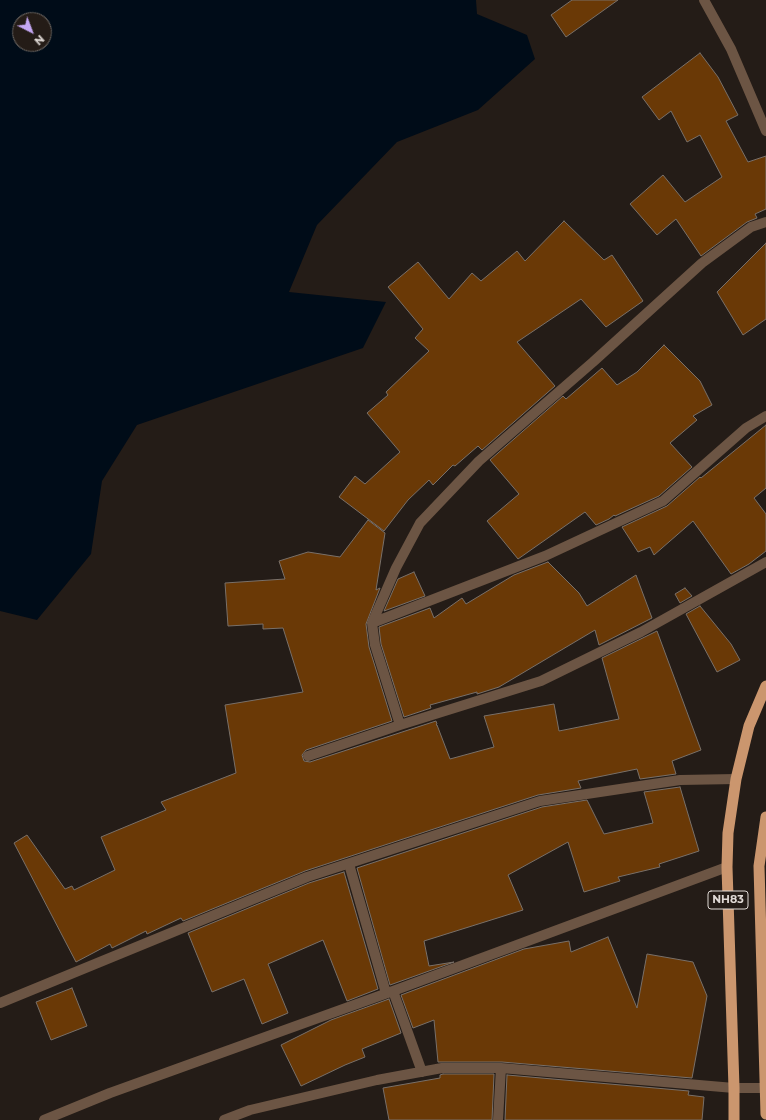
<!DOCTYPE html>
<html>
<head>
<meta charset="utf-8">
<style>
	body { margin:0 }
	#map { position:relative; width:766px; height:1120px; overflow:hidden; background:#241c17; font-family:Montserrat,sans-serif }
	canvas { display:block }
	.north { position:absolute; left:12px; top:12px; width:40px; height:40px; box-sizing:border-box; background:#241c17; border:1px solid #6f6863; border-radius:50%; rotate:138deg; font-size:11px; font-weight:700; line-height:16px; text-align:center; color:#dfd9d5 }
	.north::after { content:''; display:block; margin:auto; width:14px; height:18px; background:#c4a7f2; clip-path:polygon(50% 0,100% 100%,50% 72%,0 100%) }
</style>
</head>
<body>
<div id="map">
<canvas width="766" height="1120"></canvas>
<div class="north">N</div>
</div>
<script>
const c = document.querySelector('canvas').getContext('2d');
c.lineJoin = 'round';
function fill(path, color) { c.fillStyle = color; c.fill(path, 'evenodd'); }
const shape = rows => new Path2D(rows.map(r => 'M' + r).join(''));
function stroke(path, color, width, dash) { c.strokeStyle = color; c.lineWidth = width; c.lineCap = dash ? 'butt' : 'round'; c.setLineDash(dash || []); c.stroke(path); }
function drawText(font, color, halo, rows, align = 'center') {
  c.font = font + ' Montserrat,sans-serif'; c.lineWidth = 3; c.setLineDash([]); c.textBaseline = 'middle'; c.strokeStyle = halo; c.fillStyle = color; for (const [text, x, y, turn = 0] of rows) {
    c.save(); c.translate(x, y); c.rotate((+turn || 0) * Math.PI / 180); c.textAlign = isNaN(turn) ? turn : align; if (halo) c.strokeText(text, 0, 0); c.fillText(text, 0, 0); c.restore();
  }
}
fill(shape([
	[0,0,476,0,477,14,527,35,535,59,478,110,397,142,317,225,289,292,386,302,363,348,137,425,102,481,91,554,37,620,0,611],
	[20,20,44,20,44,44,20,44]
]), '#000c18');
const building = shape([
	[572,0,618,0,566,37,551,15,572,0],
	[700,53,718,77,738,115,726,121,748,162,766,156,766,209,755,214,757,218,747,222,701,256,676,219,657,235,630,204,663,175,685,202,722,177,700,135,687,142,671,111,659,120,642,97,700,53],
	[564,221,604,260,612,255,643,301,606,327,581,299,517,342,555,386,482,450,478,446,455,466,453,465,433,485,429,480,408,500,384,531,339,497,355,476,365,484,400,452,367,413,388,395,386,392,429,351,415,338,423,329,388,287,418,262,449,299,472,273,481,281,517,251,525,261,564,221],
	[766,243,766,319,743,335,717,292,766,243],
	[664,345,700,381,712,405,693,416,697,420,670,443,692,467,659,496,615,516,614,515,609,519,596,525,585,512,518,559,487,521,519,494,490,460,563,396,566,399,602,368,617,385,637,372,664,345],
	[766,425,766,488,754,498,766,514,766,551,749,564,731,574,693,521,654,555,650,547,638,552,622,527,667,506,700,477,701,478,766,425],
	[368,520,385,533,376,590,380,588,366,624,369,647,392,721,306,750,302,755,304,761,310,762,436,721,437,724,436,725,437,725,450,759,494,747,484,716,554,704,559,731,619,719,602,658,657,631,701,750,672,761,676,774,640,779,637,769,578,781,581,788,538,795,305,871,183,921,181,918,147,934,146,931,112,948,110,944,76,962,14,843,27,835,65,889,72,886,74,890,115,870,101,837,166,810,161,802,236,773,225,705,303,692,283,628,263,629,263,624,228,626,225,583,285,579,279,561,308,552,340,557,368,520],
	[548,562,579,593,587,606,636,575,652,618,599,645,595,630,499,687,477,694,477,692,430,705,431,708,404,717,381,644,379,627,430,608,434,618,462,598,466,604,514,575,548,562],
	[414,572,425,596,384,611,398,579,414,572],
	[685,588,692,596,680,603,675,594,685,588],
	[700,606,731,644,740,660,717,672,686,614,700,606],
	[680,787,699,851,659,864,660,867,618,877,620,881,584,892,568,842,508,875,523,910,424,941,429,966,454,962,390,985,357,868,542,807,587,800,604,834,653,823,644,792,680,787],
	[344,872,378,989,347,1001,323,940,268,964,288,1013,262,1024,244,979,212,992,188,933,309,883,344,872],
	[608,937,637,1008,647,954,693,962,707,996,692,1078,502,1062,438,1062,434,1020,413,1028,401,995,524,949,569,941,571,952,608,937],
	[72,988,87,1026,51,1040,36,1002,72,988],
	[389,999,401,1033,362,1049,365,1057,345,1065,301,1086,281,1045,331,1020,389,999],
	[443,1074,494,1074,492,1120,389,1120,383,1088,440,1078,440,1075,443,1074],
	[507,1075,689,1091,688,1095,704,1097,702,1120,505,1120,507,1075]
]);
fill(building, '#6a3906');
stroke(building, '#797069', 1);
stroke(shape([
	[704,0,731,49,766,131],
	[766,222,751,227,702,263,593,362,479,461,420,523,396,568,372,623,375,645,400,725,541,681,641,632,766,562],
	[372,623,545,556,663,501,746,428,766,416],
	[308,756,400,725],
	[349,864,386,993],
	[393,991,422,1072],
	[0,1003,307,877,540,801,680,780,736,779],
	[44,1120,110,1093,393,991,727,867],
	[224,1120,250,1110,377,1080,442,1068,501,1068,734,1088,765,1088],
	[498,1120,501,1068]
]), '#6c5544', 10);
stroke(shape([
	[766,817,759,866,766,1114],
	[734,1120,734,1088,727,867,728,833,736,779,749,726,766,686]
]), '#cb966e', 11);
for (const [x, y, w] of [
	[728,900,40]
]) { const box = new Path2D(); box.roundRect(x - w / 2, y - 9, w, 18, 3); c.fillStyle = '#241c17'; c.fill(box); stroke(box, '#dfd9d5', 1); }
drawText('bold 11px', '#dfd9d5', null, [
	["NH83",728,900]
]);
</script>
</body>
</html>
